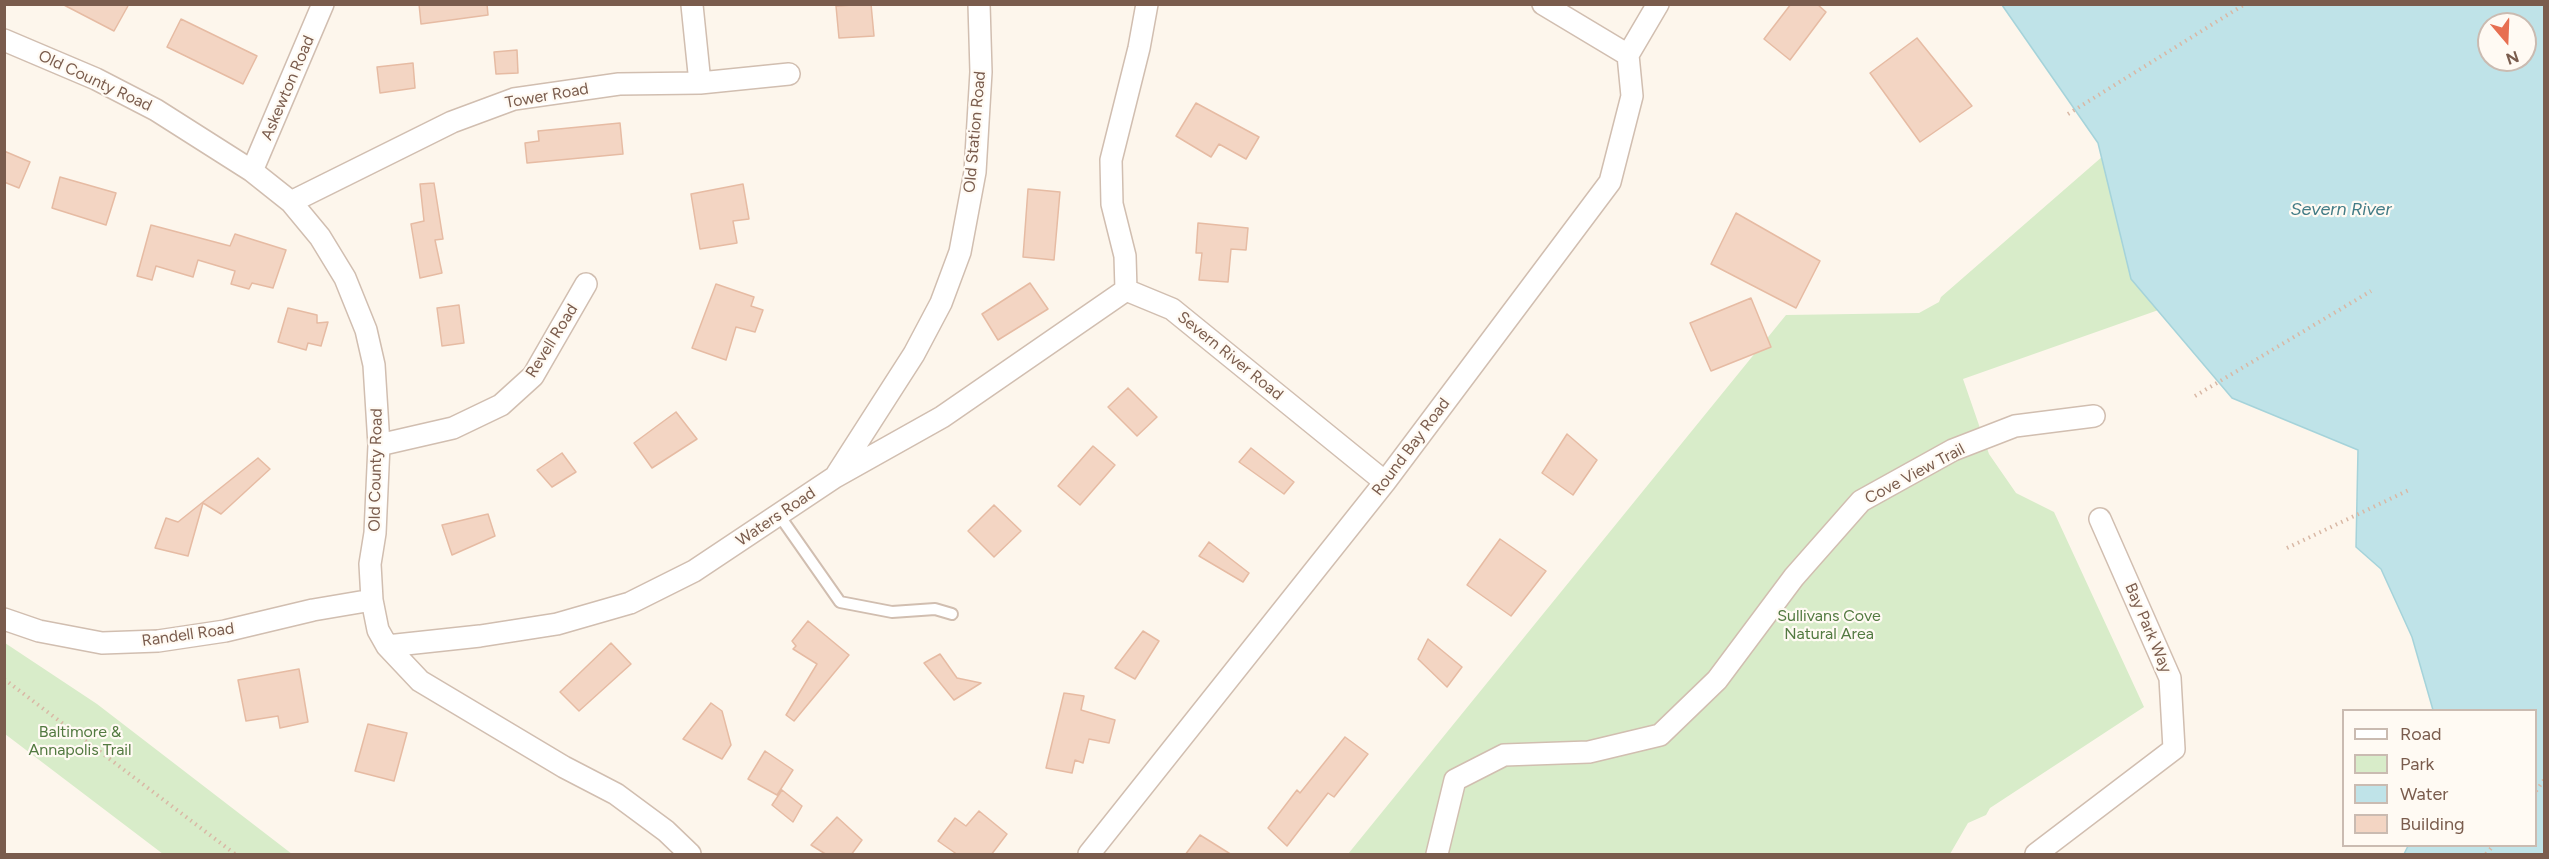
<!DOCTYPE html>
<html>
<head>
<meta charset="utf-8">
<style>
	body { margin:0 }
	#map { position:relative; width:2549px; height:859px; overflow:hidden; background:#fdf6ec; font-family:Figtree,sans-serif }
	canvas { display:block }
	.frame { position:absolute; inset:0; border:6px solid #7a5c4d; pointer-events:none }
	.legend { position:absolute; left:2342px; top:709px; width:195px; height:138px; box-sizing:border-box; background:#fffaf3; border:2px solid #cabbb1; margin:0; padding:8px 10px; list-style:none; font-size:18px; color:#7a5c4d }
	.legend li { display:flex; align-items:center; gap:12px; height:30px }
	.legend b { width:30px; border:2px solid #cabbb1 }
	.north { position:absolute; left:2477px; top:12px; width:60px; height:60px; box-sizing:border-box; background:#fffaf3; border:2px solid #cabbb1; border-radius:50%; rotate:161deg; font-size:16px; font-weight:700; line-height:24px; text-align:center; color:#7a5c4d }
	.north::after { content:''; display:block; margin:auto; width:21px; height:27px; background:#e76f51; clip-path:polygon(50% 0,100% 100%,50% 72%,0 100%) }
</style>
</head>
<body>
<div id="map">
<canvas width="2549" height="859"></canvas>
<div class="frame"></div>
<ul class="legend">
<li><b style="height:8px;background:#fff"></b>Road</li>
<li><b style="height:16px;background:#d8ecc9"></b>Park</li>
<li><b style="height:16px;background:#bfe3e8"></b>Water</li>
<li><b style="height:16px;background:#f3d5c3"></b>Building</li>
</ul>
<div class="north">N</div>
</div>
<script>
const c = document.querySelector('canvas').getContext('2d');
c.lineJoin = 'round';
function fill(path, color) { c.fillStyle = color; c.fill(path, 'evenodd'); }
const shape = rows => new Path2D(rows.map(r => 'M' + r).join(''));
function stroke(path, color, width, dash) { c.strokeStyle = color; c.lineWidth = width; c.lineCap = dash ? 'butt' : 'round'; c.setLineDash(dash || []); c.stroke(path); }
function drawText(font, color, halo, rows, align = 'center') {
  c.font = font + ' Figtree,sans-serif'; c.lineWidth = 4.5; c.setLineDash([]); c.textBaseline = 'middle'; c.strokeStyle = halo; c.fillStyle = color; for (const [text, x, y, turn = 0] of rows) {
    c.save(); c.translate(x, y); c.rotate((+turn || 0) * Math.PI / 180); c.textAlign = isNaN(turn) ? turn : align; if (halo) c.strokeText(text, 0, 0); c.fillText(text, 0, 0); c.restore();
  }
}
fill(shape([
	[2103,156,2167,307,1963,379,1989,454,2016,493,2054,512,2144,707,1990,808,1986,815,1968,823,1950,854,1348,854,1786,315,1919,313,1939,302,1941,297],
	[5,643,97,704,292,854,163,854,5,734]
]), '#d8ecc9');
const water = shape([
	[2002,5,2544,5,2544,854,2404,854,2408,846,2536,846,2536,710,2433,710,2412,637,2381,569,2356,547,2358,450,2232,398,2131,279,2098,143,2002,5],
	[2489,24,2525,24,2525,60,2489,60,2489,24]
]);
fill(water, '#bfe3e8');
stroke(water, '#a5d3da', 1.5);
const building = shape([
	[62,4,129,4,114,31,62,4],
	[419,4,487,4,488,15,421,24,419,4],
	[871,4,874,36,839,38,836,6,871,4],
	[1791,4,1817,4,1826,12,1790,60,1764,39,1791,4],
	[181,19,257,56,243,84,167,47,181,19],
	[1917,38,1972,106,1920,142,1870,73,1917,38],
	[517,50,518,73,496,74,494,52,517,50],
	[413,63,415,88,380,93,377,67,413,63],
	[1196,103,1259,137,1246,159,1219,144,1211,157,1176,136,1196,103],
	[620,123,623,154,527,163,525,143,539,141,538,131,620,123],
	[4,151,30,162,19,188,4,182,4,151],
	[60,177,116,193,106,225,52,208,60,177],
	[434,183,443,239,435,240,442,273,420,278,411,224,424,221,420,184,434,183],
	[743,184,749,219,733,221,737,243,700,249,691,194,743,184],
	[1028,189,1060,192,1054,260,1023,257,1028,189],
	[1736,213,1820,261,1796,308,1711,264,1736,213],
	[1198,223,1248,228,1246,250,1231,249,1228,282,1199,280,1202,253,1196,253,1198,223],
	[151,225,230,246,235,234,286,250,273,288,252,283,249,289,231,284,235,271,198,260,193,277,156,266,152,280,137,276,151,225],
	[1030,283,1048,309,998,340,982,314,1030,283],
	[716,284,754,297,751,306,763,310,755,332,736,327,726,360,692,348,716,284],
	[1751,298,1771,347,1711,371,1690,323,1751,298],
	[459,305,464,343,442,346,437,308,459,305],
	[288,308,317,315,317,323,328,322,321,346,308,343,306,350,278,342,288,308],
	[1128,388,1157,417,1137,436,1108,407,1128,388],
	[676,412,697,439,652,468,634,443,676,412],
	[1567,434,1597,460,1573,495,1542,473,1567,434],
	[1093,446,1115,465,1080,505,1058,486,1093,446],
	[1251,448,1294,482,1284,494,1239,462,1251,448],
	[562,453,576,472,552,487,537,470,562,453],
	[258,458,270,469,221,514,203,503,188,556,155,548,166,518,178,522,258,458],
	[994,505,1021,531,994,557,968,531,994,505],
	[488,514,495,536,452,555,442,525,488,514],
	[1500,539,1546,571,1511,616,1467,585,1500,539],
	[1209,542,1249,573,1243,582,1199,556,1209,542],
	[808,621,849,655,794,721,786,715,817,664,793,649,796,646,792,641,808,621],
	[1143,631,1159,641,1135,679,1115,668,1143,631],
	[1428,639,1462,667,1447,687,1418,659,1428,639],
	[611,643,631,664,579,711,560,692,611,643],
	[940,654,957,678,981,683,954,700,924,663,940,654],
	[299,669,308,722,280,728,278,716,246,721,238,680,299,669],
	[1064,693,1084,696,1081,710,1115,720,1109,743,1089,739,1083,763,1075,760,1072,773,1046,768,1064,693],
	[711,703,722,711,731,745,722,759,683,739,711,703],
	[368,724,407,733,394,781,355,771,368,724],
	[1345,737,1368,754,1334,797,1328,793,1287,846,1268,828,1297,790,1300,793,1345,737],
	[765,751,793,770,777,795,748,779,765,751],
	[782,790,802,806,793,822,772,805,782,790],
	[979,811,1007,834,991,855,958,855,938,841,955,818,966,826,979,811],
	[837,817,862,840,851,855,827,855,811,845,837,817],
	[1200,835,1232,855,1185,855,1200,835]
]);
fill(building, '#f3d5c3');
stroke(building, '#e6bba3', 1.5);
const lane = shape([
	[779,515,840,602,892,612,935,609,952,614]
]);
const street = shape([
	[1147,4,1139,48,1111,160,1112,204,1125,256,1126,290,1172,309,1385,482],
	[1543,4,1628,55],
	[692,5,700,83],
	[4,40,96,79,156,110,252,171,291,202,320,237,345,278,366,330,374,365,379,445,375,533,370,564,372,600,378,630,387,646,420,681,564,767,616,794,666,831,690,854],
	[252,171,323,4],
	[291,202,452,122,514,99,619,84,700,83,789,74],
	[379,445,453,428,501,405,533,376,586,284],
	[837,474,914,354,941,303,960,252,975,172,981,72,979,4],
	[4,619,39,631,102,643,158,641,225,631,313,610,372,600],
	[387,646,480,636,557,624,630,603,694,571,835,477,942,417,1126,290],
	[1089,854,1385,482,1610,182,1632,96,1628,55,1658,4],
	[1437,854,1455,780,1504,755,1589,752,1660,735,1717,680,1794,577,1861,501,1953,450,2015,426,2094,416],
	[2036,854,2174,749,2170,678,2100,519]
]);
stroke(lane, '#d1beb0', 14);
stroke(street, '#d1beb0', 24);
stroke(shape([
	[2068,114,2245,4],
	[2195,396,2371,291],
	[2287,548,2411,489],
	[4,679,235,854],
	[2536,791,2544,780],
	[2486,854,2493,846]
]), '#d9b8a5', 4, [1.5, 4.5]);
stroke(lane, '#fff', 10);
stroke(street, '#fff', 21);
drawText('16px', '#7a5c4d', '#fffaf3', [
	["Old County Road",95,81,25],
	["Askewton Road",288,88,-67],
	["Tower Road",547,96,-10],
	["Old Station Road",975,132,-85],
	["Revell Road",552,341,-58],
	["Severn River Road",1230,356,39],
	["Round Bay Road",1411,447,-53],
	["Old County Road",376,470,-89],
	["Cove View Trail",1915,474,-28],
	["Waters Road",776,517,-34],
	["Bay Park Way",2148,628,67],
	["Randell Road",188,635,-8]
]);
drawText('16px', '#537a41', '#fffaf3', [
	["Sullivans Cove",1829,616],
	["Natural Area",1829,634],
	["Baltimore &",80,732],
	["Annapolis Trail",80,750]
]);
drawText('italic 18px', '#437c86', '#fffaf3', [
	["Severn River",2341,210]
]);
</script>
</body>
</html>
